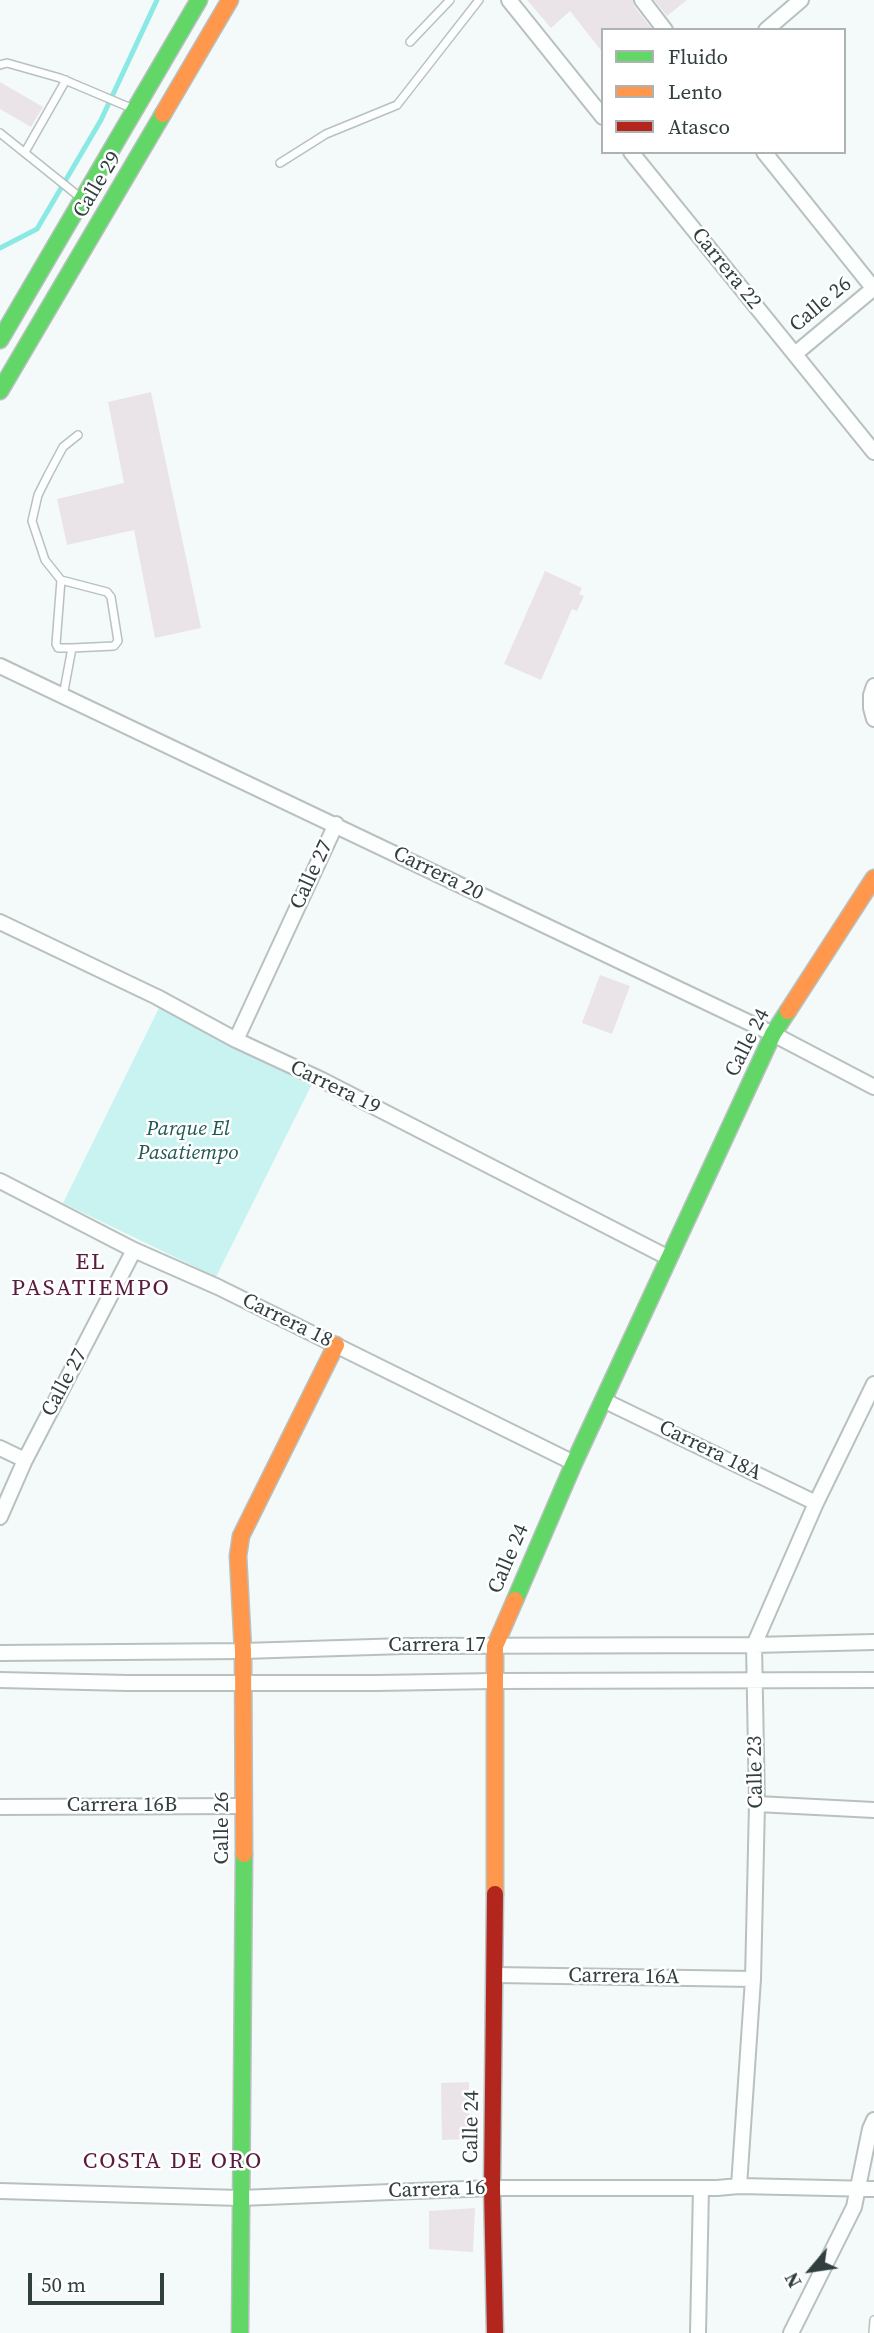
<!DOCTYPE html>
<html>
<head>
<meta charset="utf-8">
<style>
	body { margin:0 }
	#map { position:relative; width:874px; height:2333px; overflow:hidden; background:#f4fafa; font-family:"Source Serif 4",serif }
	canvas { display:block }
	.legend { position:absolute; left:601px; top:28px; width:245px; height:126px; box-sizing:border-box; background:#fff; border:2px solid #adb2b2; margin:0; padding:9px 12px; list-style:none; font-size:21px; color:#313f3e }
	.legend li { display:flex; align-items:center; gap:14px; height:35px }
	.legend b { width:35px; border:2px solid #adb2b2 }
	.north { position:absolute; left:776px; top:2235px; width:70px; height:70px; -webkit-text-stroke:5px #fff; paint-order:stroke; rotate:241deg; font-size:19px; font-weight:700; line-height:28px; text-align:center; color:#313f3e }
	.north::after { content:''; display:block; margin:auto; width:24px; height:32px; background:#313f3e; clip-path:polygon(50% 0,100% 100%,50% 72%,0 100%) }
	.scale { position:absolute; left:28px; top:2273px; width:136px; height:32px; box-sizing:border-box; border:4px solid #313f3e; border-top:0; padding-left:9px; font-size:21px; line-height:24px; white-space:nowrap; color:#313f3e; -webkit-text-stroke:5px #fff; paint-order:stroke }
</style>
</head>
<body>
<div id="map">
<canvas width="874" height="2333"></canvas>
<ul class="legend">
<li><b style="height:9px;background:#63d668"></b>Fluido</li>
<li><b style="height:9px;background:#ff974d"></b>Lento</li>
<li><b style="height:9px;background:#b3261e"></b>Atasco</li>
</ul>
<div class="north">N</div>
<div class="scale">50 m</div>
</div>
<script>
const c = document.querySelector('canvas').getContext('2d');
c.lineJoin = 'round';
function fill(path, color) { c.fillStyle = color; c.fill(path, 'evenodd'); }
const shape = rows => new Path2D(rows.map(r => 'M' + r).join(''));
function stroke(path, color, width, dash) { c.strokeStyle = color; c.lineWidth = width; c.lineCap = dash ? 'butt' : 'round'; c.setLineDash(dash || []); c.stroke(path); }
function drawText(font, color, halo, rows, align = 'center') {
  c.font = font + ' "Source Serif 4",serif'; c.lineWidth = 5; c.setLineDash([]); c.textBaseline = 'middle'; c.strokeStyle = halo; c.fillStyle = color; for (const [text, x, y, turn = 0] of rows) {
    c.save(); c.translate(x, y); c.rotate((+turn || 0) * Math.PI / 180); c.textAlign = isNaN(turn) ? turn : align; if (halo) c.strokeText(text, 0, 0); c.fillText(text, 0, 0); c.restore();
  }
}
fill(shape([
	[159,1008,312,1084,216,1277,63,1203]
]), '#c9f3f0');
stroke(shape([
	[0,248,37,229,101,120,157,0]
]), '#8ae9e4', 5);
fill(shape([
	[527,0,633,0,634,6,652,29,603,30,603,53,570,11,551,28],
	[654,0,687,0,667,16],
	[0,82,43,107,31,127,0,109],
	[151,392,201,628,155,638,134,530,67,545,57,499,124,483,108,402],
	[545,571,582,588,579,594,584,596,577,611,572,609,541,680,504,664],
	[600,975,630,986,612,1034,582,1023],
	[469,2082,469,2139,442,2140,441,2083],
	[475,2208,473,2252,429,2249,429,2211]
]), '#eae4e9');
const lane = shape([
	[410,42,450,0],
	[0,65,7,63,60,78,131,108],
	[0,133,81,198],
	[25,152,66,80],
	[280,163,326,134,397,105,479,0],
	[61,580,107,592,111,597,118,641,114,646,72,648,63,696],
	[72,648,58,648,56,644,61,580,45,560,32,521,38,495,48,475,63,447,78,435],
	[873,2333,874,2320]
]);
const street = shape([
	[509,0,603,117],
	[642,0,665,30],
	[766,30,801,0],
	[631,152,874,452],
	[764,152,874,289],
	[795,354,874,288],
	[0,666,773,1034,874,1087],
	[874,686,871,695,871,708,874,719],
	[0,922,157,997,236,1040,322,1080,669,1258],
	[236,1040,336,824],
	[0,1181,134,1250,218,1287,574,1463],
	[603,1400,816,1503],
	[0,1448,25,1460],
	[0,1517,25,1460,134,1250],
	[0,1653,243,1651,405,1646,754,1645,874,1642],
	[0,1680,128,1683,377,1683,494,1681,874,1680],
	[757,1804,874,1810],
	[0,1807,244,1806],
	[495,1975,753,1979],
	[739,2186,753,1979,757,1804,754,1645,816,1503,874,1384],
	[0,2191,240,2198,492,2188,717,2188,739,2186,874,2189],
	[698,2333,701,2188],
	[791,2333,854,2207,870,2129,874,2120]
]);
const fast = shape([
	[0,340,199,0],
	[0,391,163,114],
	[515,1600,574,1463,773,1034,788,1011],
	[240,2333,244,1854]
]);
const slow = shape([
	[163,114,230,0],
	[788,1011,874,878],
	[244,1854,243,1651,238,1556,241,1536,336,1345],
	[495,1894,495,1646,515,1600]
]);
const jam = shape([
	[495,1894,492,2188,495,2333]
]);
stroke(lane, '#b8c0c0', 10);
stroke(street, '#b8c0c0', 18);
stroke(fast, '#b8c0c0', 19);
stroke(slow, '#b8c0c0', 19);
stroke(jam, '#b8c0c0', 19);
stroke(lane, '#fdfefe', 7);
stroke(street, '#fdfefe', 14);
stroke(fast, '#63d668', 16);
stroke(slow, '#ff974d', 16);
stroke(jam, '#b3261e', 16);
drawText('21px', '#313f3e', '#fff', [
	["Calle 29",98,185,-59],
	["Carrera 22",726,269,51],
	["Calle 26",821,305,-40],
	["Carrera 20",438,874,26],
	["Calle 27",312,875,-65],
	["Calle 24",748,1043,-63],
	["Carrera 19",335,1088,26],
	["Carrera 18",287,1321,26],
	["Calle 27",65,1383,-62],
	["Carrera 18A",710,1451,26],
	["Calle 24",509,1559,-67],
	["Carrera 17",437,1646],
	["Calle 23",756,1772,-91],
	["Carrera 16B",122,1806],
	["Calle 26",223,1828,-90],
	["Carrera 16A",624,1977,1],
	["Calle 24",472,2127,-89],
	["Carrera 16",437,2190,-2]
]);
drawText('italic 21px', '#1f5855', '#fff', [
	["Parque El",188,1130],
	["Pasatiempo",188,1154]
]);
c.letterSpacing = '2px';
drawText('23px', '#5a1c3e', '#fff', [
	["EL",91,1263],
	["PASATIEMPO",91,1289],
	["COSTA DE ORO",173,2162]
]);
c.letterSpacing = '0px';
</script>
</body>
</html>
